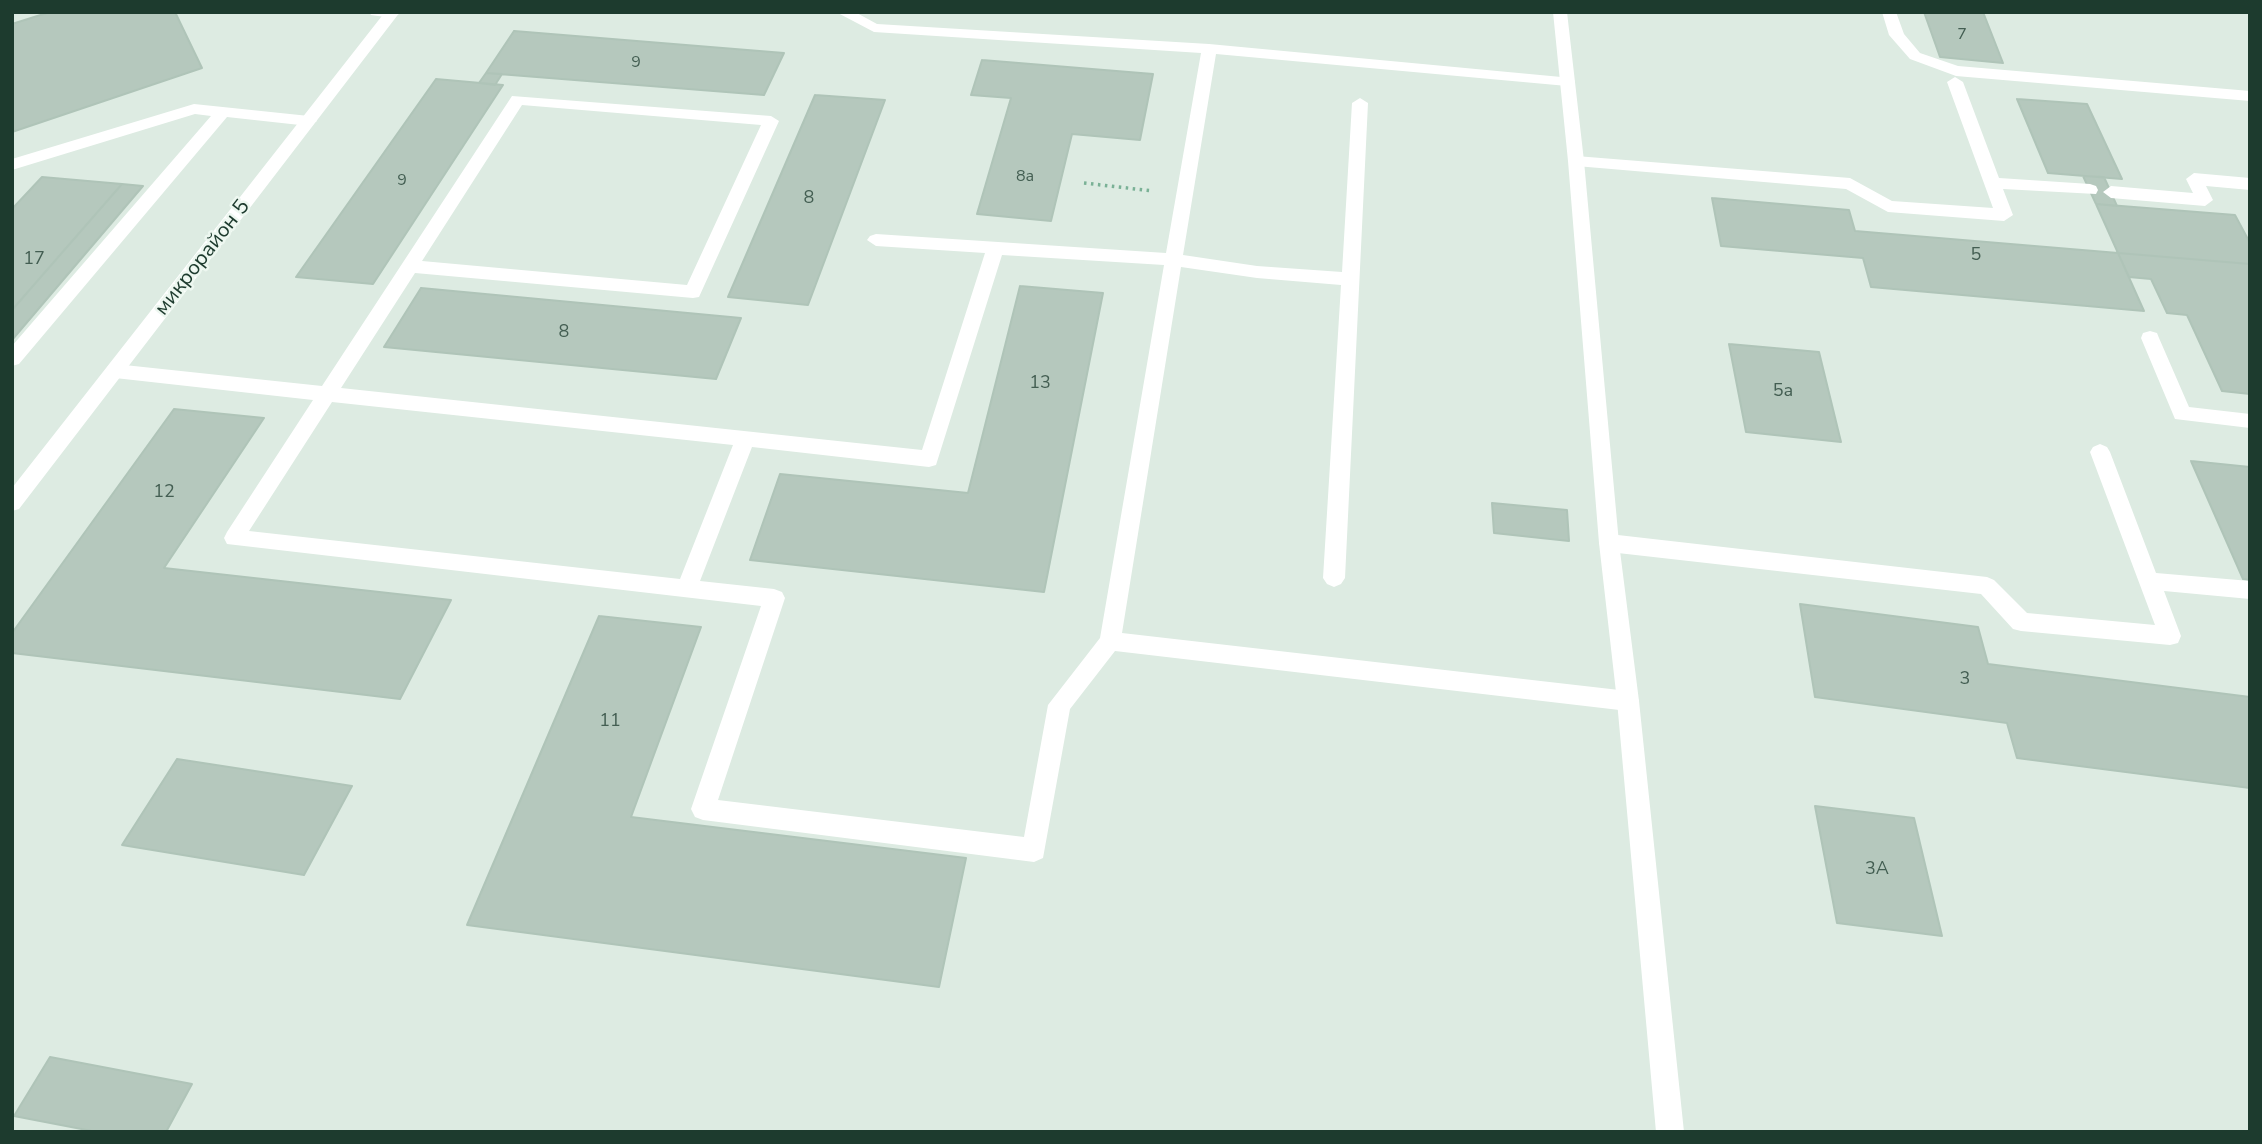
<!DOCTYPE html>
<html>
<head>
<meta charset="utf-8">
<style>
	body { margin:0 }
	#map { position:relative; width:2262px; height:1144px; overflow:hidden; background:#ddebe2; font-family:"Nunito Sans",sans-serif }
	canvas { display:block }
	.frame { position:absolute; inset:0; border:14px solid #1d3b2e; pointer-events:none }
</style>
</head>
<body>
<div id="map">
<canvas width="2262" height="1144"></canvas>
<div class="frame"></div>
</div>
<script>
const c = document.querySelector('canvas').getContext('2d');
c.lineJoin = 'round';
function fill(path, color) { c.fillStyle = color; c.fill(path, 'evenodd'); }
const shape = rows => new Path2D(rows.map(r => 'M' + r).join(''));
function stroke(path, color, width, dash) { c.strokeStyle = color; c.lineWidth = width; c.lineCap = dash ? 'butt' : 'round'; c.setLineDash(dash || []); c.stroke(path); }
function drawText(font, color, halo, rows, align = 'center') {
  c.font = font + ' "Nunito Sans",sans-serif'; c.lineWidth = 5; c.setLineDash([]); c.textBaseline = 'middle'; c.strokeStyle = halo; c.fillStyle = color; for (const [text, x, y, turn = 0] of rows) {
    c.save(); c.translate(x, y); c.rotate((+turn || 0) * Math.PI / 180); c.textAlign = isNaN(turn) ? turn : align; if (halo) c.strokeText(text, 0, 0); c.fillText(text, 0, 0); c.restore();
  }
}
const building = shape([
	[50,12,175,12,202,68,12,132,12,24,50,12],
	[1924,12,1983,12,2003,63,1940,57,1924,12],
	[514,31,784,53,764,95,486,73,514,31],
	[982,60,1153,74,1140,140,1072,134,1051,221,977,214,1011,98,971,95,982,60],
	[486,73,502,74,495,85,479,83,486,73],
	[436,79,503,85,373,284,296,277,436,79],
	[815,95,885,100,808,305,728,297,815,95],
	[2017,99,2087,104,2122,179,2048,173,2017,99],
	[2083,176,2104,177,2117,206,2096,204,2083,176],
	[42,177,122,184,12,310,12,209,42,177],
	[122,184,143,186,12,340,12,310,122,184],
	[1712,198,1849,210,1855,231,2118,253,2144,311,1871,287,1863,258,1721,246,1712,198],
	[2096,204,2235,215,2250,243,2250,264,2118,253,2096,204],
	[2118,253,2250,264,2250,394,2222,391,2187,315,2167,313,2151,279,2129,277,2118,253],
	[1020,286,1103,293,1044,592,750,560,780,474,968,493,1020,286],
	[421,288,741,318,716,379,384,347,421,288],
	[1729,344,1819,352,1841,442,1746,432,1729,344],
	[174,409,264,418,164,568,451,600,400,699,12,653,12,633,174,409],
	[2191,461,2250,467,2250,580,2243,579,2191,461],
	[1492,503,1567,510,1569,541,1494,533,1492,503],
	[1800,604,1978,627,1988,664,2250,697,2250,788,2017,758,2007,723,1815,697,1800,604],
	[599,616,701,627,631,817,966,858,939,987,467,925,599,616],
	[177,759,352,786,304,875,122,845,177,759],
	[1815,806,1914,818,1942,936,1837,923,1815,806],
	[50,1057,192,1084,166,1132,97,1132,14,1116,50,1057]
]);
fill(building, '#b5c8bd');
stroke(building, '#afc4b8', 2);
stroke(shape([
	[1084,183,1153,191]
]), '#7ab196', 3.5, [2.5, 4.5]);
fill(shape([
	[369,12,398,12,399,14,392,18,371,15,369,12],
	[836,12,855,12,877,24,1209,44,1572,78,1575,81,1572,84,1567,86,1216,54,1183,255,1257,266,1342,272,1352,103,1360,98,1368,103,1345,578,1341,584,1334,587,1327,584,1323,578,1341,285,1257,278,1181,267,1122,633,1628,691,1636,694,1639,701,1636,708,1628,711,1115,651,1070,709,1043,858,1034,862,703,820,695,817,691,809,761,606,227,544,224,538,227,532,313,400,115,378,108,376,106,371,108,366,115,364,322,386,512,96,771,116,779,121,699,297,693,298,415,273,341,388,922,450,985,253,876,246,867,240,870,236,876,234,1166,253,1201,53,874,32,836,12],
	[522,105,761,125,687,285,422,261,522,105],
	[1002,255,1164,265,1100,638,1048,705,1024,837,718,800,785,598,782,592,774,589,700,581,752,447,929,467,936,465,1002,255],
	[332,402,733,445,680,579,249,531,332,402],
	[1882,12,1896,12,1904,34,1920,53,1958,66,2250,91,2250,101,1956,76,1910,59,1889,35,1882,12],
	[1955,77,1963,82,1999,178,2090,184,2096,186,2098,190,2096,194,2003,189,2013,215,2004,221,1888,212,1846,189,1576,166,1568,161,1576,156,1850,178,1892,201,1993,208,1947,82,1955,77],
	[194,104,309,116,317,121,309,126,227,117,19,364,12,366,12,346,211,116,195,114,12,170,12,159,194,104],
	[2194,173,2250,178,2250,190,2206,186,2213,200,2205,206,2111,198,2103,192,2111,186,2193,193,2186,179,2194,173],
	[2150,331,2157,333,2159,338,2189,407,2250,414,2250,428,2175,419,2141,338,2143,333,2150,331],
	[2100,444,2107,447,2110,452,2156,573,2250,581,2250,599,2164,591,2181,636,2178,643,2170,645,2021,631,2013,629,1981,594,1609,552,1602,549,1599,543,1602,537,1609,534,1987,577,1994,580,2027,613,2155,625,2090,452,2093,447,2100,444]
]), '#fff');
fill(shape([
	[385,12,400,12,19,509,12,511,12,488,385,12],
	[1553,12,1567,12,1584,161,1619,543,1639,701,1684,1132,1656,1132,1617,701,1599,543,1568,161,1553,12]
]), '#fff');
drawText('16px', '#435e52', null, [
	["7",1962,35],
	["9",636,63],
	["8а",1025,177],
	["9",402,181]
]);
drawText('18px', '#435e52', null, [
	["8",809,199],
	["5",1976,256],
	["17",34,260],
	["8",564,333],
	["13",1040,384],
	["5а",1783,392],
	["12",164,493],
	["3",1965,680],
	["11",610,722],
	["3А",1877,870]
]);
drawText('21px', '#1d3b2e', '#edf7f0', [
	["микрорайон 5",203,258,-52]
]);
</script>
</body>
</html>
